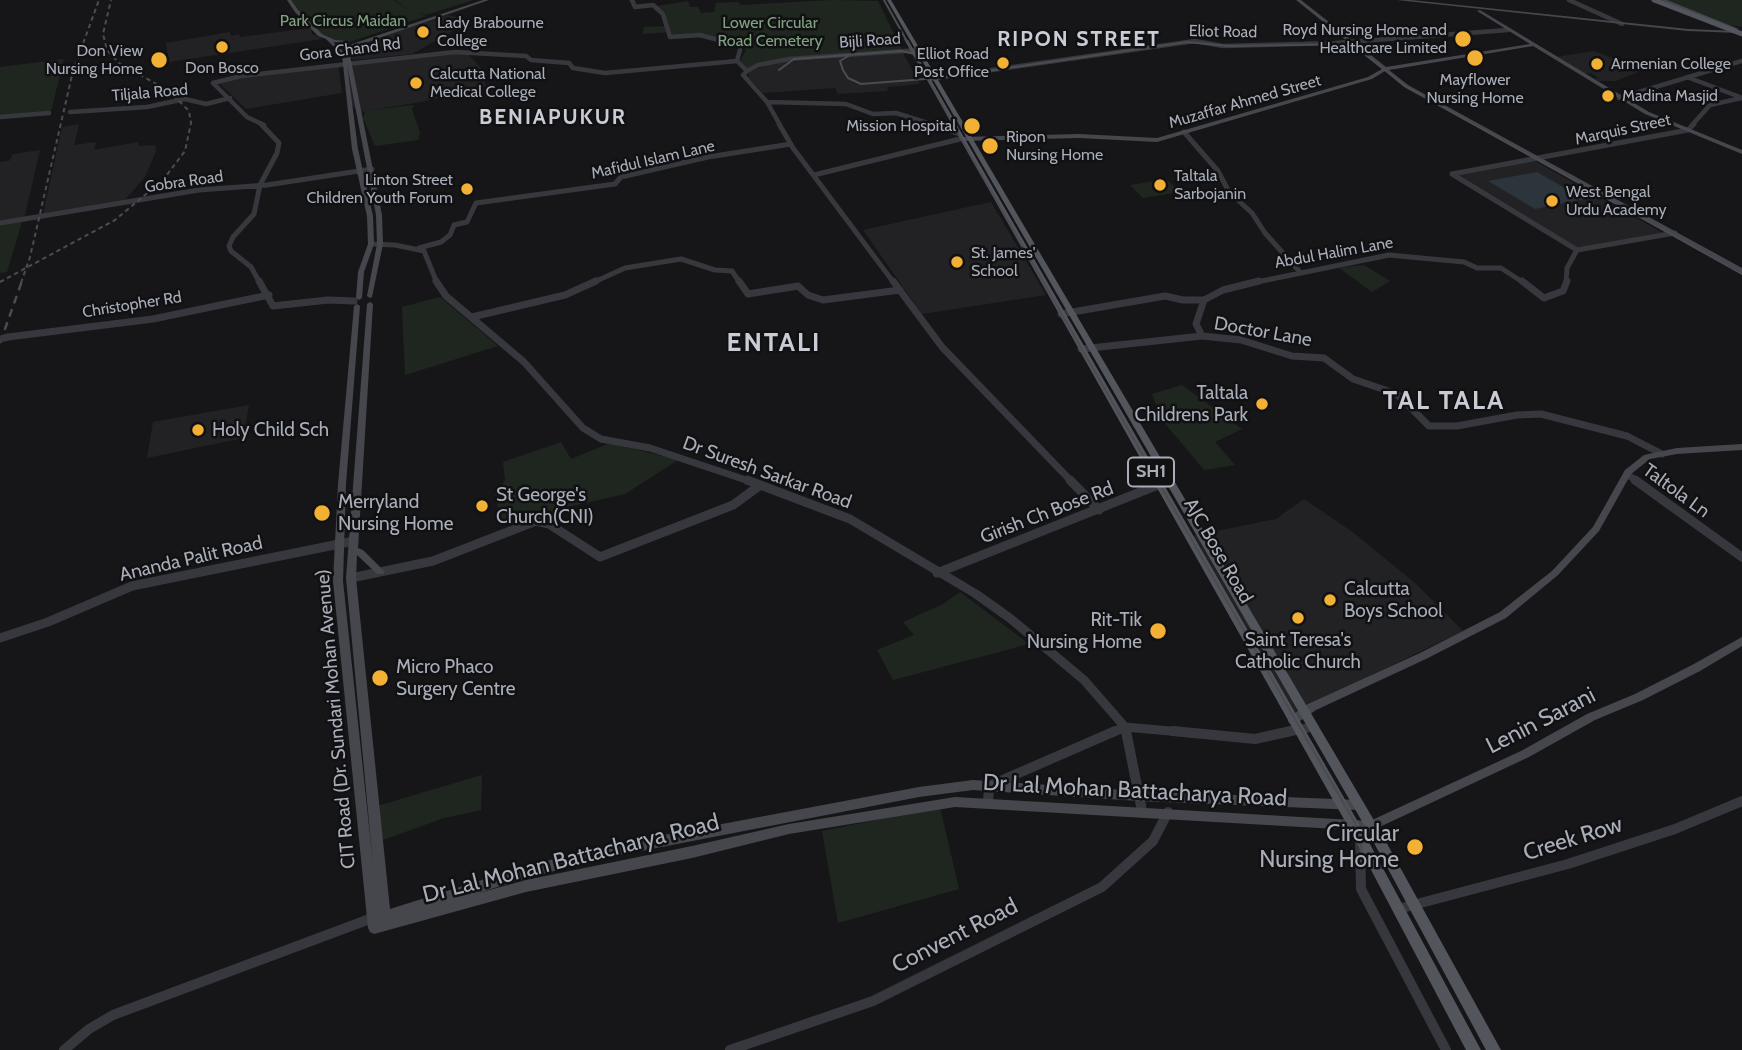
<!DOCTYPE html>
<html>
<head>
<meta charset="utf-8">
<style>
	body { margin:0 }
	canvas { display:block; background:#161618 }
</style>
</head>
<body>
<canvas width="1742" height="1050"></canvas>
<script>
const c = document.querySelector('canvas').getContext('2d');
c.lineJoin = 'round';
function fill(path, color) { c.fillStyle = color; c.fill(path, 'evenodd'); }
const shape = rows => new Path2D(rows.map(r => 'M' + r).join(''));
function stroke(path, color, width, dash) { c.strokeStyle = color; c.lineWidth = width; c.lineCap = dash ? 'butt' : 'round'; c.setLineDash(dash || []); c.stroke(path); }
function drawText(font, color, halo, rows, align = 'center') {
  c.font = font + ' Cabin,sans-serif'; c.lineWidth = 5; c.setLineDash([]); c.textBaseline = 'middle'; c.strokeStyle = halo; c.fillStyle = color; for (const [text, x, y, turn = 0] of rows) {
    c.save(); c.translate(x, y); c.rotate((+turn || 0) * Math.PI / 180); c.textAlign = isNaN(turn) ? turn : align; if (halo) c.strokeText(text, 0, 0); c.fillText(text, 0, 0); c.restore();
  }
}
fill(shape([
	[448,15,472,20,412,54,353,60,350,56,352,49,360,43],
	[311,28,312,34,322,39,169,62,166,43,230,32,231,36,239,34,240,37],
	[1594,51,1643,70,1616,81,1598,81,1595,79,1598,78,1591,73,1585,74,1556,57],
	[455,52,468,54,482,69,486,86,421,102,359,112,350,103,345,63],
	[903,53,920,84,887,87,888,91,838,94,835,88,763,93,748,77,749,72,773,63],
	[338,64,342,93,246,109,219,83,255,74],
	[79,124,74,145,96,142,94,150,138,142,139,146,155,145,156,151,145,177,124,201,43,214,62,127],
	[40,150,24,219,0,221,0,162,9,161,13,154],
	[1533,160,1663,233,1577,249,1457,175],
	[991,202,1046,295,922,314,863,230],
	[249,405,243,438,147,458,153,422],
	[1304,499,1354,533,1415,583,1463,631,1293,713,1192,536,1276,519]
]), '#222225');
fill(shape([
	[291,0,393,0,411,11,395,0,473,0,426,15,417,12,426,16,344,44,321,34,295,11],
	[832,0,878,1,902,50,783,59,748,69,740,61,746,50,742,46,708,37,671,36,669,32,642,34,644,27,666,26,666,13,657,6,688,1,690,7,698,7,701,13,714,12,716,3,738,2,741,5],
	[1665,0,1742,0,1742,27,1728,25],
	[64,59,51,111,0,116,0,67],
	[414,105,412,109,420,133,418,140,375,146,363,118,365,112,362,111],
	[1166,179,1180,192,1143,198,1130,185],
	[22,222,7,272,0,273,0,224],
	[1364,265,1390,281,1372,292,1339,268],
	[440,297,498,346,405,375,402,307],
	[1182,385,1242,429,1215,442,1235,465,1204,470,1162,420,1152,394],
	[561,442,571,459,610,443,678,460,625,494,501,522,495,494,505,480,503,462],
	[960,592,1029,644,893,680,877,650,914,635,903,622,943,604],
	[482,775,481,810,444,818,383,840,377,806],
	[940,807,959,889,838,923,822,831]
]), '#1e261f');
fill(shape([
	[1537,172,1584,199,1535,209,1488,181]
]), '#2c353c');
stroke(shape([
	[632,0,635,7,653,5,663,14,670,37,700,35,741,46,737,61,747,71],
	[1569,0,1622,24],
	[747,71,743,75,767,102,780,125],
	[747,71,758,65,789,59,920,50],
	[1687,77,1740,97],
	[929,79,1195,41,1223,46,1335,43,1508,30],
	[213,83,241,76,455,52,526,56,531,60,569,63,573,68,605,73,737,61],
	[213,83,247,117,264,125],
	[1619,98,1742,61],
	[767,102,846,104,873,114,896,113,934,125],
	[70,112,147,107,185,99,206,104,230,98],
	[0,117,49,113],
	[1692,125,1710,105,1742,98]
]), '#37383d', 4.5);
stroke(shape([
	[779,124,793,148,894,283],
	[929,124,957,133],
	[1184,132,1218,171,1229,192,1252,213,1265,233,1299,271],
	[1452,174,1688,130,1694,124],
	[1452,174,1577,250],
	[814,175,960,139],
	[0,223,199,190,267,185,372,169],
	[371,244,395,245,424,251,437,283],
	[419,248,441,242,450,235,454,225,467,222,476,203,615,184,621,177,708,157,791,144],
	[260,283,251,267,231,251,229,246,233,237,254,214,260,185,277,153,279,143,261,124],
	[592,283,625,268,681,259,715,270,732,271,740,283],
	[1252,283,1389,255,1464,262,1477,268,1501,268,1524,283],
	[1566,283,1567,268,1577,250,1675,233]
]), '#37383d', 5);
stroke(shape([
	[259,281,273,306,328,300,354,301],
	[436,281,446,296,524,362,583,428,601,439,650,448,752,482],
	[739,281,748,294,798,286,808,295,823,300,900,290],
	[893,281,942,347,1072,482],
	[1522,281,1544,298,1563,291,1567,281],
	[1061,314,1165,296,1183,300,1204,300],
	[472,317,565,295,596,281],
	[1202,336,1196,324,1204,300,1223,290,1259,281],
	[8,337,153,319,269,295],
	[1081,349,1202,336,1241,340,1292,356,1324,358,1353,379,1397,394,1429,426,1457,426,1517,415,1541,414,1627,436,1662,454],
	[1627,474,1638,482]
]), '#37383d', 7);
stroke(shape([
	[747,480,850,519,976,594,1011,619,1084,680,1125,727,1126,733],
	[1070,480,1099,510],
	[1635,480,1742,557],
	[937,573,1168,481],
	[351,578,433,561,536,521,549,524,600,557,733,505,759,486],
	[0,638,48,622,132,586,354,541],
	[1111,733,1125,727,1192,733],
	[1283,733,1312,727]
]), '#37383d', 9);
stroke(shape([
	[1126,731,1142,811],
	[1173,731,1255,739,1291,731],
	[988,803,989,786,1115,731],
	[1360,840,1361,889,1446,1050],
	[1398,909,1568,864,1675,829,1742,801],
	[64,1050,89,1029,113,1015,375,917],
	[730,1050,873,1001,1102,887,1153,841,1168,812]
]), '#37383d', 10);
fill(shape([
	[287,0,291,0,298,10,322,34,335,40,347,41,345,43,333,42,346,54,348,48,347,47,349,45,483,0,489,0,353,47,350,55,382,215,383,244,372,297,370,298,367,296,377,244,376,215,347,64,358,149,373,216,374,244,364,272,362,298,359,300,356,298,358,272,368,244,367,216,352,149,342,55,326,39,318,36,295,12,287,0],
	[1296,0,1301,0,1386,67,1530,44,1477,11,1480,10,1649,112,1742,150,1742,154,1645,114,1533,46,1389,70,1408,85,1742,268,1742,273,1404,87,1385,71,1372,79,1157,142,1079,138,962,141,959,139,962,137,1079,134,1157,138,1368,77,1382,69,1296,0],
	[1397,0,1411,0,1688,29,1738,31,1740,32,1738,33,1688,31,1397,0],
	[1661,0,1667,0,1739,29,1735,30,1661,0],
	[370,302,373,304,358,548,363,550,385,572,383,574,377,574,357,555,356,578,390,909,523,867,605,846,919,787,973,780,1139,791,1358,800,1362,801,1364,805,1362,809,1358,810,1139,801,973,790,919,797,605,858,523,879,475,894,526,880,692,846,789,824,955,797,1370,821,1521,751,1587,714,1635,694,1692,665,1742,637,1742,646,1700,671,1643,700,1595,720,1529,757,1371,831,955,807,789,834,692,858,526,892,374,934,370,932,368,928,333,581,338,484,354,306,357,304,360,306,346,484,343,581,373,864,346,578,367,304,370,302],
	[1742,444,1742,450,1677,454,1650,459,1631,474,1599,531,1558,575,1506,618,1426,659,1316,710,1297,723,1293,724,1289,723,1288,720,1289,717,1308,704,1420,653,1500,612,1552,571,1593,527,1625,470,1644,455,1677,448,1742,444]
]), '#45474d');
fill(shape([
	[887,0,891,0,1375,822,1501,1050,1486,1050,1367,830,887,0],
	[904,39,908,40,1358,822,1481,1050,1466,1050,1350,830,904,39]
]), '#53555c');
stroke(shape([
	[884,0,973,160,1303,733],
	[850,55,840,61,843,70,848,78,861,84,938,78],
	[779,70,794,59,901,51,915,54],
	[925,74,935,78,946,77,1187,42,1228,46,1352,44,1405,86,1742,274]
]), '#4a4c52', 2);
stroke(shape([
	[1302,731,1355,823,1361,841,1361,866]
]), '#4a4c52', 2.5);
stroke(shape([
	[0,282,115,220,163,180,185,151,191,123,189,111,169,91,119,63,107,50,103,34,111,0],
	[21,283,30,257,73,71,99,0]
]), '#4a4c52', 2, [4.5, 3.5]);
stroke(shape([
	[0,343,22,281]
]), '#4a4c52', 2.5, [8, 6]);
stroke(shape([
	[0,339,8,337]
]), '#37383d', 7);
stroke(shape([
	[1654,0,1742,34]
]), '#53555c', 5);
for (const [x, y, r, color] of [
	[423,32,7,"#f2b134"],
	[1463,39,9,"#f2b134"],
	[222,47,7,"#f2b134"],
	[1475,58,9,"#f2b134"],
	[159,60,9,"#f2b134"],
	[1003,63,7,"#f2b134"],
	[1597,64,7,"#f2b134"],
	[416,83,7,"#f2b134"],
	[1608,96,7,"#f2b134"],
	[972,126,9,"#f2b134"],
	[990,146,9,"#f2b134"],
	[1160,185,7,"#f2b134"],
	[467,189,7,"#f2b134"],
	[1552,201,7,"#f2b134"],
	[957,262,7,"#f2b134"],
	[1262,404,7,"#f2b134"],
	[198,430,7,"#f2b134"],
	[482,506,7,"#f2b134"],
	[322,513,9,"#f2b134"],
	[1330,600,7,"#f2b134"],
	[1298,618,7,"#f2b134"],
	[1158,631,9,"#f2b134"],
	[380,678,9,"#f2b134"],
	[1415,847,9,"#f2b134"]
]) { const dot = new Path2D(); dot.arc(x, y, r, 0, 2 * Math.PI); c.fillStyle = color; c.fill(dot); stroke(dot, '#111113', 2.5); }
drawText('16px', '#7fa381', '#111113', [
	["Park Circus Maidan",343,21],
	["Lower Circular",770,23],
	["Road Cemetery",770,41]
]);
drawText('16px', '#a8adb8', '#111113', [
	["Lady Brabourne",437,23],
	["College",437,41],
	["Royd Nursing Home and",1447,30,"right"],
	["Healthcare Limited",1447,48,"right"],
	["Don View",143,51,"right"],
	["Nursing Home",143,69,"right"],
	["Elliot Road",989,54,"right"],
	["Post Office",989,72,"right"],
	["Armenian College",1611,64],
	["Don Bosco",222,68,"center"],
	["Calcutta National",430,74],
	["Medical College",430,92],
	["Mayflower",1475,80,"center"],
	["Nursing Home",1475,98,"center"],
	["Madina Masjid",1622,96],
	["Mission Hospital",956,126,"right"],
	["Ripon",1006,137],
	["Nursing Home",1006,155],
	["Taltala",1174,176],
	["Sarbojanin",1174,194],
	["Linton Street",453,180,"right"],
	["Children Youth Forum",453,198,"right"],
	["West Bengal",1566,192],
	["Urdu Academy",1566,210],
	["St. James'",971,253],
	["School",971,271]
], 'left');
drawText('16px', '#a8adb8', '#111113', [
	["Eliot Road",1223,32,1],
	["Bijli Road",870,41,-4],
	["Gora Chand Rd",350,50,-7],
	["Tiljala Road",150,93,-5],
	["Muzaffar Ahmed Street",1245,102,-16],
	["Marquis Street",1623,130,-12],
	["Mafidul Islam Lane",653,160,-13],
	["Gobra Road",184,182,-8],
	["Abdul Halim Lane",1334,253,-10],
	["Christopher Rd",132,305,-9]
]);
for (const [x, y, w] of [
	[1151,472,46]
]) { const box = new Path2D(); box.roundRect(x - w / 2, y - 14.5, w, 29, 5); c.fillStyle = '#111113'; c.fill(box); stroke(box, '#a8adb8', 2); }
drawText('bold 18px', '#a8adb8', null, [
	["SH1",1151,472]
]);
drawText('19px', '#a8adb8', '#111113', [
	["Doctor Lane",1263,332,10],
	["Dr Suresh Sarkar Road",767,473,20],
	["Taltola Ln",1676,491,36],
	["Girish Ch Bose Rd",1047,513,-21],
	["AJC Bose Road",1218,551,60],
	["Ananda Palit Road",191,559,-13],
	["CIT Road (Dr. Sundari Mohan Avenue)",336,719,-95]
]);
drawText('19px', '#a8adb8', '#111113', [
	["Taltala",1248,393,"right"],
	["Childrens Park",1248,415,"right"],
	["Holy Child Sch",212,430],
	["St George's",496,495],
	["Church(CNI)",496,517],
	["Merryland",338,502],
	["Nursing Home",338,524],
	["Calcutta",1344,589],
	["Boys School",1344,611],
	["Rit-Tik",1142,620,"right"],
	["Nursing Home",1142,642,"right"],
	["Saint Teresa's",1298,640,"center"],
	["Catholic Church",1298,662,"center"],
	["Micro Phaco",396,667],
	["Surgery Centre",396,689]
], 'left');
c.letterSpacing = '2px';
drawText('bold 21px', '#c9ccd4', '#111113', [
	["RIPON STREET",1079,40],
	["BENIAPUKUR",553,118]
]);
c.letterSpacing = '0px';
drawText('23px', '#a8adb8', '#111113', [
	["Lenin Sarani",1541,721,-27],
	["Dr Lal Mohan Battacharya Road",1135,791,3],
	["Creek Row",1573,839,-17],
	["Dr Lal Mohan Battacharya Road",571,859,-14],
	["Convent Road",955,936,-27]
]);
drawText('23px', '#a8adb8', '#111113', [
	["Circular",1399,834],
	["Nursing Home",1399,860]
], 'right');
c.letterSpacing = '2px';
drawText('bold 26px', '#c9ccd4', '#111113', [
	["ENTALI",774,343],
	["TAL TALA",1444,401]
]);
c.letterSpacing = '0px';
</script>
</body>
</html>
